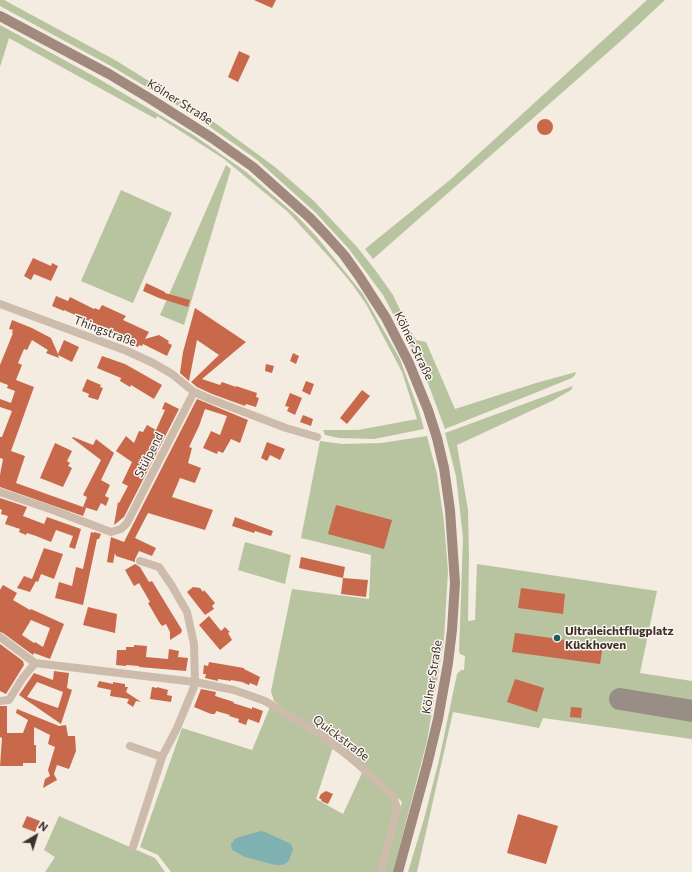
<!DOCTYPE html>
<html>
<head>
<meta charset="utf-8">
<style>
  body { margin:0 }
  #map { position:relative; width:692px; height:872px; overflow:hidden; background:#f4ebe1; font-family:Commissioner,sans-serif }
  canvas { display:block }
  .north { position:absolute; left:16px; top:816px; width:40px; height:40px; -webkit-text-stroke:3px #fbf5ee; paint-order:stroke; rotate:38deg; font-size:11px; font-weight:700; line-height:16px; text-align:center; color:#3b302b }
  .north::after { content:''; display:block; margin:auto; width:14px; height:18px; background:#3b302b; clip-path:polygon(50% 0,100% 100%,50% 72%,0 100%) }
</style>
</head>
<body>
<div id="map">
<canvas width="692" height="872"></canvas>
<div class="north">N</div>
</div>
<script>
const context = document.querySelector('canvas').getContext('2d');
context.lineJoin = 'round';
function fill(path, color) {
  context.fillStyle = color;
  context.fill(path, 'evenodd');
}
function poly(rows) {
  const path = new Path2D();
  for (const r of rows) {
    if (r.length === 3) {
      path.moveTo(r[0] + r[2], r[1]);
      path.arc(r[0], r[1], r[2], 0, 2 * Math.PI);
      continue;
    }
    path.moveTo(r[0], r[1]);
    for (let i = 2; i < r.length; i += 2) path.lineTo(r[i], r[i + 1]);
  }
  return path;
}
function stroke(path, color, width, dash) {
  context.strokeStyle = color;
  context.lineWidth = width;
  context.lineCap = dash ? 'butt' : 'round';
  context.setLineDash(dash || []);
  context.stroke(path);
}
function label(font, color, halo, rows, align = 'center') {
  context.font = font + ' Commissioner,sans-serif';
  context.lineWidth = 3;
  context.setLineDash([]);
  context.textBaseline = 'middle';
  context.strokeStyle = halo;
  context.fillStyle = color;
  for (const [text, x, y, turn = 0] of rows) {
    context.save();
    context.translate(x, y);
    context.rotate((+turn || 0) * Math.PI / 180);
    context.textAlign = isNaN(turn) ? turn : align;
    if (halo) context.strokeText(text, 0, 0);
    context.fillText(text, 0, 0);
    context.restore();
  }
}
fill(poly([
  [0,0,4,0,115,60,207,117,275,167,314,201,357,247,376,271,393,295,409,329,416,340,426,342,455,409,536,383,576,372,575,375,572,378,445,429,423,370,383,295,349,249,316,213,256,159,190,113,111,66,0,6],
  [647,0,665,0,623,39,373,259,365,249,450,180],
  [0,25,99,79,192,134,245,171,297,216,316,236,363,294,400,359,419,411,424,429,374,439,339,438,325,435,323,430,358,430,417,419,402,372,366,304,352,284,330,258,288,212,224,159,157,116,156,119,9,38,0,67],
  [226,165,231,169,184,325,160,315],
  [121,190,172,213,133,303,81,281],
  [573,386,571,390,552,401,457,445,468,510,469,557,468,621,475,620,477,564,657,591,640,673,692,681,692,739,543,718,539,728,453,712,417,872,408,872,424,819,439,760,457,674,461,670,464,670,465,656,460,654,459,652,463,538,456,476,445,433],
  [427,436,437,474,444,522,448,571,444,639,427,741,393,872,383,872,402,802,382,782,279,705,274,701,271,691,292,589,369,599,371,555,301,538,320,441,342,444,381,443],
  [245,542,291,555,285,584,238,570],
  [270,707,333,747,316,799,343,814,362,773,390,797,393,805,394,813,378,872,171,872,158,855,140,847,182,728,252,750],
  [59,816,155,858,165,872,45,872,55,857,44,850]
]), '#b8c4a0');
fill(poly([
  [261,831,265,832,291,844,293,850,288,862,282,865,275,865,245,857,232,850,231,844,236,838]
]), '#7fb0b2');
stroke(poly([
  [620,699,692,711]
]), '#988e86', 22);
fill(poly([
  [254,0,276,0,272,8],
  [239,51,250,56,238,82,228,77],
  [545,127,8],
  [33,258,51,266,52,263,58,266,51,281,34,274,31,280,24,276],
  [146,283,165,292,165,293,190,300,188,307,159,298,143,291],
  [56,296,68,301,70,297,94,309,95,308,99,310,102,305,126,316,123,320,149,332,145,339,159,335,169,341,168,343,172,345,167,356,143,344,142,346,139,345,138,347,123,341,124,338,121,337,121,335,64,310,64,311,52,306],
  [195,308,246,342,202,379,220,385,222,382,236,387,236,386,257,393,256,397,259,398,256,407,246,404,245,406,212,394,197,387,191,382,219,355,197,340,189,381,180,373,183,352],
  [12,320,32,328,51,338,58,354,64,340,79,347,72,362,58,355,59,358,46,353,48,350,32,340,27,350,24,349,18,363,22,365,16,380,34,387,11,451,25,456,16,483,83,507,87,497,83,495,101,460,72,438,73,437,93,445,96,439,114,453,101,480,110,485,105,496,109,498,106,506,101,503,97,511,84,507,86,508,83,516,0,487,0,475,3,459,0,458,0,437,2,437,12,411,0,407,0,399,11,403,15,391,7,388,8,385,0,382,0,365,13,333,12,333,13,330,9,329],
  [293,353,299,356,296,364,290,361],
  [102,356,125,364,162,385,154,399,131,385,130,387,120,381,121,378,97,368],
  [266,364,274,366,272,373,265,371],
  [87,379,101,385,100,387,103,388,98,400,88,397,89,394,82,391],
  [306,381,314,384,310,395,302,391],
  [362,390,370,396,347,424,340,418],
  [290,393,302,398,295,415,287,411,289,407,285,406],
  [197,399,248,420,240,443,231,439,223,453,218,451,217,454,203,448,211,431,220,435,227,416,205,409,199,426,189,447,192,448,188,463,201,468,195,483,180,478,172,497,213,510,205,530,148,513,135,538,156,548,152,556,139,551,135,559,135,562,116,556,115,553,113,563,107,562,111,537,124,542],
  [165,402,179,409,124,517,114,525,118,502,119,503,128,486,122,483,132,462,116,451,126,436,134,443,139,431,143,432,147,425,156,430,165,410,162,409],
  [303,415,313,419,311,426,300,422],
  [267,442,285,449,280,460,270,455,267,461,261,458],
  [55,443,72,451,67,461,70,463,68,466,72,468,63,487,40,478],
  [0,498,27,507,23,516,44,524,47,517,81,529,75,549,69,547,73,536,56,530,51,542,36,536,27,533,26,535,19,532,20,529,5,524,8,516,1,514,2,510,0,509],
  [336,505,392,520,384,549,328,534],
  [235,517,273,531,271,536,255,531,254,533,232,526],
  [91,532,94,533,94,532,101,534,99,539,97,539,83,605,55,598,59,582,72,586,76,567,83,569],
  [44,548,63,554,54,579,41,574,38,582,36,581,30,592,17,588,24,576,32,579],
  [301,557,345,567,343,578,299,568],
  [135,564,140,567,149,582,152,581,182,630,181,633,170,640,170,632,166,624,162,626,159,622,148,603,150,602,139,583,134,586,125,570],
  [343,578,368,580,366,597,341,594],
  [3,585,17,593,13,600,30,610,31,609,64,624,50,659,34,653,33,655,3,633,0,632,0,590],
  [31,620,50,628,43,647,35,642,34,643,22,635],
  [193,587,200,588,203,592,204,590,215,603,212,606,214,609,205,615,187,592],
  [521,588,565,594,563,614,518,608],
  [88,607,117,614,115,633,83,625],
  [209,616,221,631,225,627,230,632,228,633,232,640,220,650,199,625],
  [515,633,603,645,600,664,512,652],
  [0,644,23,661,24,665,6,694,0,691],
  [134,645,147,646,146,657,168,659,169,649,179,651,178,657,188,658,186,671,139,667,139,666,126,665,126,666,116,665,117,650,126,650,126,647,134,647],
  [209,662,244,668,244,669,260,677,257,686,250,683,249,685,242,682,231,680,231,681,218,679,218,681,205,678,206,674,203,674,204,665,208,666],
  [54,671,69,673,67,688,72,690,61,724,19,695,34,673,53,680],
  [37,682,63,692,58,708,27,697],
  [515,679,544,688,537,712,507,702],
  [99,681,113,684,113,682,125,684,125,687,128,687,126,692,141,702,136,701,133,707,127,703,129,699,110,696,111,690,97,687],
  [152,687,157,688,157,687,168,690,167,695,172,696,171,702,150,699],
  [201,689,216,692,215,696,234,702,233,703,252,709,252,707,263,711,259,723,248,719,246,725,238,722,239,719,229,716,230,715,216,711,215,714,211,714,194,707],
  [0,706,7,706,7,733,23,733,28,720,16,713,17,709,59,726,66,725,68,736,75,736,76,751,69,769,57,765,54,774,57,780,43,788,45,779,50,776,48,770,55,747,48,744,50,735,34,727,34,745,36,745,36,763,23,763,23,766,0,766,2,738,0,737],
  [571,707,582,708,581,718,570,717],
  [326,791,333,794,328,804,321,801,322,800,319,798,321,794],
  [518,814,558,826,546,864,507,853],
  [27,816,40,821,35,832,22,827]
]), '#c8694b');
stroke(poly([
  [0,304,127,351,153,363,172,374,194,392,210,399,286,428,317,437],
  [0,492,50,509,111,532,121,529,127,523,194,392],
  [0,637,35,663,195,682,234,690,265,701,313,730,342,751,359,765,393,796,397,808,396,815,381,872],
  [0,701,9,700,22,679,35,663],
  [130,746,162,757],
  [133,847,162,757,177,728,194,687,195,682,194,644,187,612,172,586,159,567,140,561]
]), '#cdbbac', 8);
stroke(poly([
  [0,16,109,74,149,98,212,138,253,167,310,218,327,236,344,255,359,276,386,318,409,363,428,410,437,438,444,468,450,510,455,583,452,630,448,663,438,719,427,765,398,872]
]), '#a18a7d', 10);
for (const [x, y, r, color] of [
  [557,638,4,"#1f5a5e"]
]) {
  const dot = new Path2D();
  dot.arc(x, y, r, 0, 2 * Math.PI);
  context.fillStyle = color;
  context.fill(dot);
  stroke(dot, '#fbf5ee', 1.5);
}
label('12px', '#3b302b', '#fbf5ee', [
  ["Kölner Straße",180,102,32],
  ["Thingstraße",105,331,21],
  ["Kölner Straße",414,346,64],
  ["Stülpend",149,455,-63],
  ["Kölner Straße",432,677,-81],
  ["Quickstraße",341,738,37]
]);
label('bold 12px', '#3b302b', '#fbf5ee', [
  ["Ultraleichtflugplatz",565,631],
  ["Kückhoven",565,645]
], 'left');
</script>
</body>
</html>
